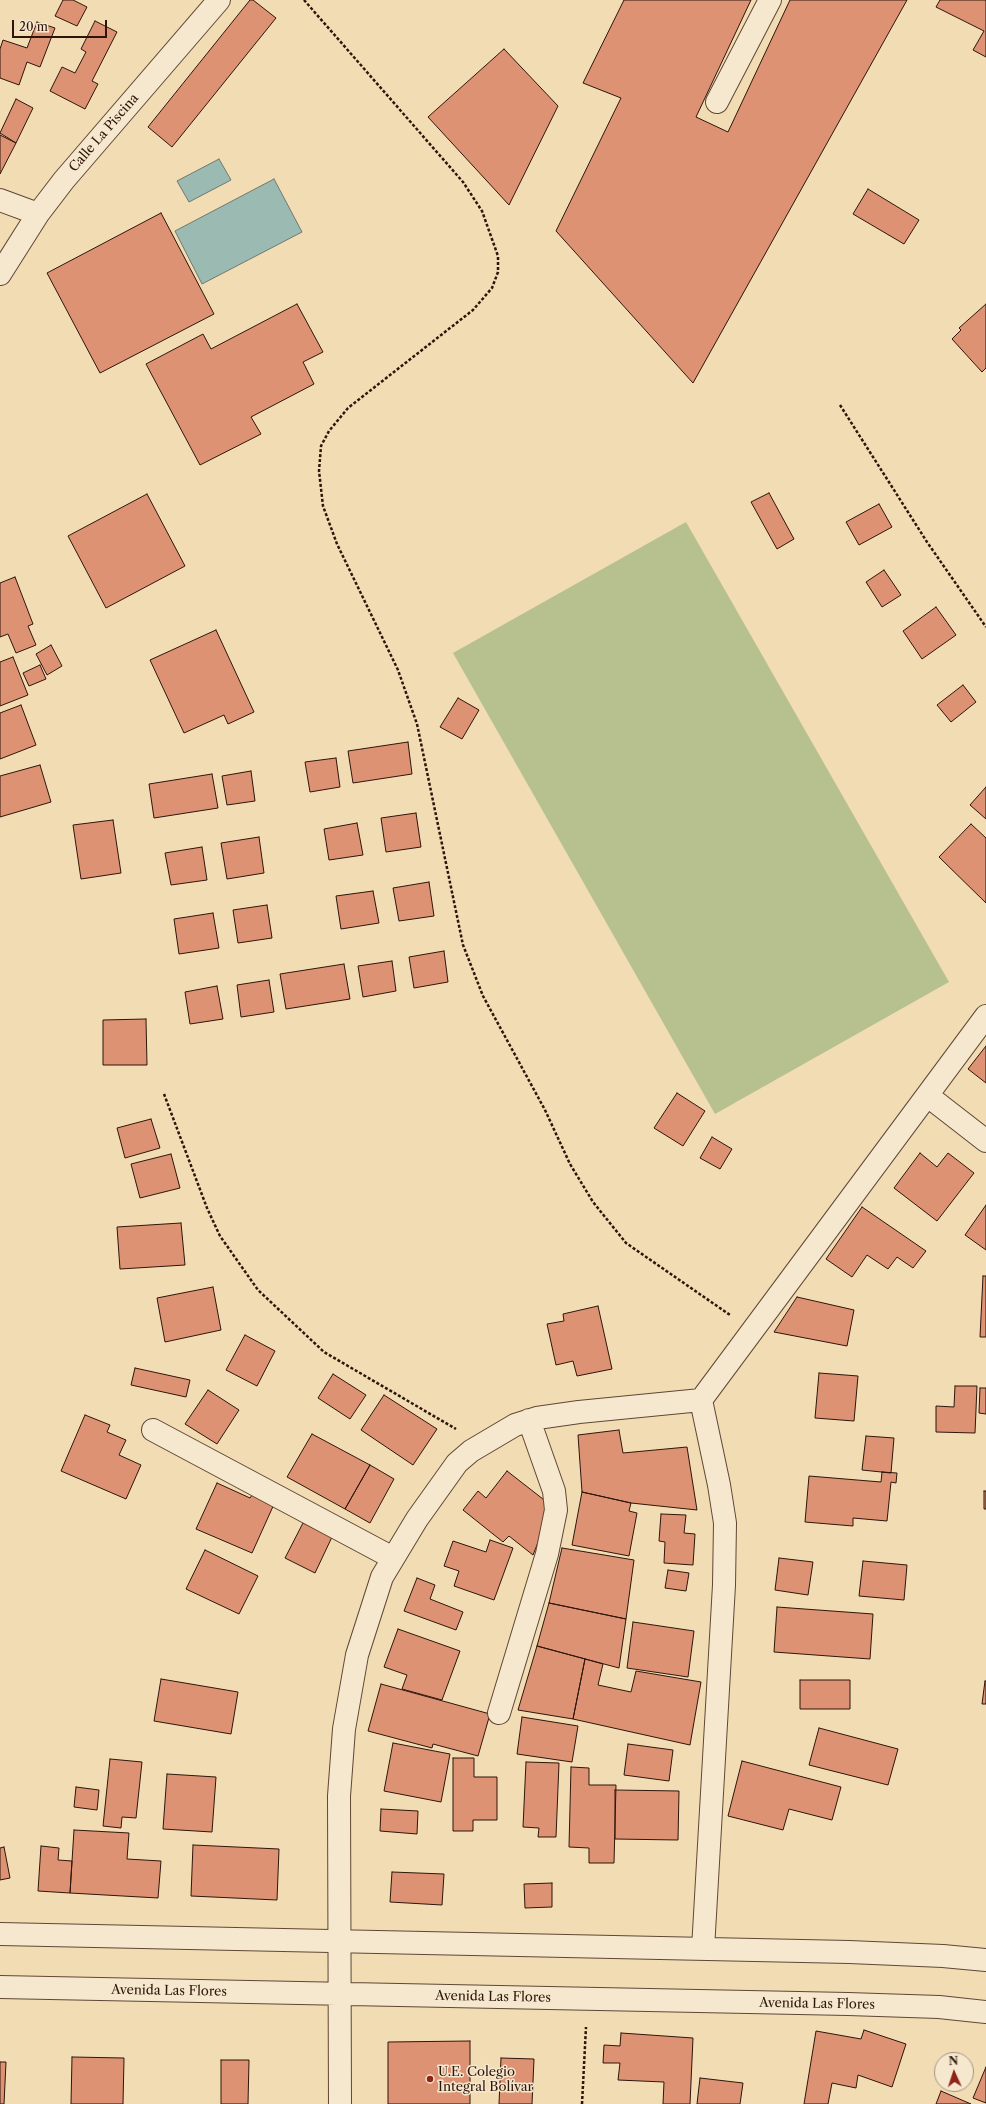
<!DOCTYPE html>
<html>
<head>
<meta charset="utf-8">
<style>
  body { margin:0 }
  #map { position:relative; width:986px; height:2104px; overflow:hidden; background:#f1dcb3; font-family:"Libre Caslon Text",serif }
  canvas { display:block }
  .north { position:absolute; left:934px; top:2052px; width:40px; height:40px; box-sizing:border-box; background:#f6e8ce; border:1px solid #a69480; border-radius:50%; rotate:357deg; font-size:11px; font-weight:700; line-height:16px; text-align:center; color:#2e150b }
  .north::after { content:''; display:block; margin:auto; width:14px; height:18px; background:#8f2418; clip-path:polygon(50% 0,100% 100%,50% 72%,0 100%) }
  .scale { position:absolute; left:12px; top:20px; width:95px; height:18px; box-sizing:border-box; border:2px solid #2e150b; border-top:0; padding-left:5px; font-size:12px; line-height:14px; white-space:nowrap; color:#2e150b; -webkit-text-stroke:3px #f6e8ce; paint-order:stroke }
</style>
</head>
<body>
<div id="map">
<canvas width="986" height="2104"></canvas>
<div class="north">N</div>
<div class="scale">20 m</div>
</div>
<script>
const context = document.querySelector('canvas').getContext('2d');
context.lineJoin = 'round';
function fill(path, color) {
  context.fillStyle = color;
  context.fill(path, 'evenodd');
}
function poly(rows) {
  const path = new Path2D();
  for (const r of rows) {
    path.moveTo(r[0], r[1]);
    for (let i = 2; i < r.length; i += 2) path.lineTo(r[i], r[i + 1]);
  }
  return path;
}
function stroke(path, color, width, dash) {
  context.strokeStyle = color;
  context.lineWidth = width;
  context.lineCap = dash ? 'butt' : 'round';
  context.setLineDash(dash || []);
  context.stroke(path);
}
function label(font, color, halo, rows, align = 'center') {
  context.font = font + ' "Libre Caslon Text",serif';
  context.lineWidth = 3;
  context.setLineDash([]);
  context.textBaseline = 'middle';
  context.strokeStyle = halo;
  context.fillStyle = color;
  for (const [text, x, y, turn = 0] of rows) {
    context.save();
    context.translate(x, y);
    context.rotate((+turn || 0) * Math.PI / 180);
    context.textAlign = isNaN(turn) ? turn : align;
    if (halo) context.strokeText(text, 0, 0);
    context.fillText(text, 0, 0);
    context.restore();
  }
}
fill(poly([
  [686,522,949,982,715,1114,453,653]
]), '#b6c18f');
const water = poly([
  [219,159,231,180,189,202,177,181,219,159],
  [274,179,302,232,202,284,175,231,274,179]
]);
fill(water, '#9bbab2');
stroke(water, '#6f786f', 1);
const building = poly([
  [63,0,73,0,87,7,77,26,55,16,63,0],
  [250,0,253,0,276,18,172,147,148,127,250,0],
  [624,0,751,0,696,117,728,132,790,0,907,0,693,383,556,231,621,98,583,83,624,0],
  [940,0,986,0,986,57,973,50,984,31,936,7,940,0],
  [95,21,117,32,92,81,98,84,85,109,50,91,62,67,75,73,86,52,81,49,95,21],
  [37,22,55,28,40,67,27,62,19,85,0,78,0,49,3,40,27,48,37,22],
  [504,49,558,106,509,205,428,117,504,49],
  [16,99,33,108,16,143,0,133,16,99],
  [0,135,16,143,0,174,0,135],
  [868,189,919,220,904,244,853,214,868,189],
  [161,213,214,314,100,373,47,273,161,213],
  [297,304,323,352,303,362,314,384,251,417,261,434,200,465,146,364,203,334,211,349,297,304],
  [986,304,986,368,982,372,952,339,961,330,959,328,986,304],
  [769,493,794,539,777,549,751,502,769,493],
  [147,494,185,566,106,608,68,536,147,494],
  [879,504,892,527,859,545,846,522,879,504],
  [884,570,901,595,882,607,866,582,884,570],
  [15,577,33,624,28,626,36,645,16,653,8,634,0,637,0,583,15,577],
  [936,607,956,635,922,659,903,631,936,607],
  [216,630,254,712,228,724,224,715,184,733,150,660,216,630],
  [51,645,62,666,47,675,36,654,51,645],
  [13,657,28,695,0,706,0,662,13,657],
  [40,665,46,679,29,686,23,673,40,665],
  [963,685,976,702,951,722,937,705,963,685],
  [458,698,479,710,462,739,440,727,458,698],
  [21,705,36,745,0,759,0,713,21,705],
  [408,742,412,774,353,783,348,751,408,742],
  [336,758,340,787,310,792,305,762,336,758],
  [40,765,51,802,0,817,0,776,40,765],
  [251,771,255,801,227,805,222,776,251,771],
  [212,774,218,808,154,818,149,784,212,774],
  [986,787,986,819,970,805,986,787],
  [416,813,421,847,386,852,381,818,416,813],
  [113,820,121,873,81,879,73,825,113,820],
  [357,823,363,855,329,860,324,829,357,823],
  [971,824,986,838,986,903,939,857,971,824],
  [259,837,264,873,227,879,221,843,259,837],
  [202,847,207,880,171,885,165,853,202,847],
  [429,882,434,916,399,921,393,888,429,882],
  [373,891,379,923,341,929,336,896,373,891],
  [267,905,272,938,238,943,233,910,267,905],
  [213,913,219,948,179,954,174,919,213,913],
  [444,951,448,982,414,988,409,957,444,951],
  [392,961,396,991,363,997,358,966,392,961],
  [344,964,350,999,286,1009,280,974,344,964],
  [269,980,274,1012,241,1017,237,985,269,980],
  [217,986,223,1019,190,1024,185,992,217,986],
  [146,1019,147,1065,103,1065,103,1020,146,1019],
  [986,1046,986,1083,968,1069,986,1046],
  [677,1093,705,1111,683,1146,654,1128,677,1093],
  [151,1119,160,1148,125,1158,117,1128,151,1119],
  [712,1137,732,1149,720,1169,700,1158,712,1137],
  [920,1153,937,1167,948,1153,974,1173,937,1221,894,1188,920,1153],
  [171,1154,180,1188,140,1198,131,1164,171,1154],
  [986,1205,986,1250,965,1235,986,1205],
  [862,1207,926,1251,913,1268,897,1257,888,1269,867,1255,852,1277,826,1259,862,1207],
  [181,1223,185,1265,120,1269,117,1227,181,1223],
  [983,1276,986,1276,986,1337,980,1337,983,1276],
  [213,1287,221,1330,165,1342,157,1298,213,1287],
  [797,1297,854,1310,847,1346,774,1332,797,1297],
  [598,1306,612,1369,577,1376,573,1361,556,1365,547,1324,564,1321,563,1314,598,1306],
  [245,1335,275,1351,257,1386,226,1370,245,1335],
  [135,1368,190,1380,186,1397,131,1385,135,1368],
  [819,1373,858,1376,854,1421,815,1418,819,1373],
  [333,1374,366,1395,350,1419,318,1398,333,1374],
  [955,1386,977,1386,975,1433,936,1432,936,1406,954,1407,955,1386],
  [980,1388,986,1388,986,1414,979,1413,980,1388],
  [208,1390,239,1410,217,1444,185,1424,208,1390],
  [384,1395,437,1429,413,1465,361,1430,384,1395],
  [85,1415,110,1425,107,1432,126,1440,119,1455,141,1465,126,1499,61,1471,85,1415],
  [619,1430,623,1453,687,1447,697,1510,631,1503,582,1492,578,1435,619,1430],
  [312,1434,370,1465,345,1509,287,1477,312,1434],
  [866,1436,894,1438,891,1473,862,1470,866,1436],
  [370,1465,394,1479,370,1523,345,1509,370,1465],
  [507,1471,548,1503,547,1520,533,1555,509,1536,503,1542,463,1510,478,1491,486,1498,507,1471],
  [882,1472,897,1473,896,1483,891,1482,887,1521,853,1518,853,1526,805,1522,809,1476,881,1482,882,1472],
  [217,1483,250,1498,254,1492,275,1502,252,1553,196,1529,217,1483],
  [984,1491,986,1491,986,1509,984,1509,984,1491],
  [582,1492,631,1503,629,1511,637,1513,629,1556,572,1545,582,1492],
  [661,1514,686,1515,684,1533,695,1534,693,1565,664,1563,665,1542,659,1541,661,1514],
  [303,1523,332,1537,315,1573,285,1558,303,1523],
  [490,1540,513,1548,494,1600,454,1586,459,1571,444,1566,453,1541,486,1552,490,1540],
  [562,1548,634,1560,626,1619,549,1603,562,1548],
  [205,1550,258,1576,239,1614,186,1589,205,1550],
  [779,1558,813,1562,808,1595,775,1590,779,1558],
  [863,1561,907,1565,904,1600,859,1596,863,1561],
  [668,1570,689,1573,686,1591,665,1588,668,1570],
  [417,1578,435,1585,430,1599,463,1612,456,1630,404,1611,417,1578],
  [549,1603,626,1619,619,1668,537,1646,549,1603],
  [777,1607,873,1614,870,1659,774,1652,777,1607],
  [633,1622,694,1631,688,1677,627,1668,633,1622],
  [398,1629,460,1651,442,1700,402,1689,407,1675,384,1667,398,1629],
  [537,1646,585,1659,573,1719,518,1710,537,1646],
  [585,1659,603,1664,598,1685,631,1692,636,1671,701,1682,690,1745,573,1719,585,1659],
  [161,1679,238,1692,231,1734,154,1721,161,1679],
  [800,1680,850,1680,850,1709,800,1709,800,1680],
  [985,1681,986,1681,986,1704,982,1704,985,1681],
  [381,1684,490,1714,478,1756,433,1744,432,1748,368,1731,381,1684],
  [522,1717,578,1726,572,1762,517,1754,522,1717],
  [819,1728,898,1749,888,1785,809,1765,819,1728],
  [393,1743,450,1754,441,1802,384,1791,393,1743],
  [628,1744,673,1750,669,1781,624,1775,628,1744],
  [453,1758,474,1758,474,1777,497,1777,497,1820,473,1820,473,1831,453,1831,453,1758],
  [110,1759,142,1762,136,1818,122,1817,121,1828,103,1826,110,1759],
  [742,1761,841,1787,832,1820,789,1809,783,1830,728,1816,742,1761],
  [526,1762,559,1763,556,1837,538,1837,539,1828,523,1827,526,1762],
  [571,1767,589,1768,589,1785,616,1785,614,1863,589,1863,589,1848,569,1847,571,1767],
  [167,1774,216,1777,212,1832,163,1829,167,1774],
  [76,1787,99,1790,97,1810,74,1807,76,1787],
  [615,1790,679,1791,678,1840,615,1839,615,1790],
  [381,1809,418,1811,417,1834,380,1831,381,1809],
  [74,1830,129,1833,127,1859,161,1861,158,1898,70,1893,74,1830],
  [193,1845,279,1849,277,1900,191,1896,193,1845],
  [41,1846,59,1848,58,1860,72,1861,70,1893,38,1891,41,1846],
  [4,1847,10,1878,0,1880,0,1848,4,1847],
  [392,1872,444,1874,442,1905,390,1902,392,1872],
  [552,1883,552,1907,525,1908,524,1884,552,1883],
  [864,2030,906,2044,892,2087,858,2075,856,2088,832,2083,828,2104,804,2104,816,2031,861,2039,864,2030],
  [621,2033,693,2038,690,2104,663,2104,664,2082,618,2080,620,2063,603,2063,604,2045,620,2046,621,2033],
  [470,2041,470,2104,388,2104,388,2042,470,2041],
  [72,2057,124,2058,123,2104,71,2104,72,2057],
  [501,2058,534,2059,532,2104,499,2104,501,2058],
  [221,2060,249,2060,248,2104,221,2104,221,2060],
  [0,2062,6,2062,4,2104,0,2104,0,2062],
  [986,2067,986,2103,973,2098,986,2067],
  [700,2078,743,2083,740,2104,697,2104,700,2078],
  [941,2091,971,2104,936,2104,941,2091]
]);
fill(building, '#de9274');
stroke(building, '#2e150b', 1);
const minor = poly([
  [717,102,770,0],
  [0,200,38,214],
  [0,274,38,214,64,180,219,0],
  [928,1096,986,1141],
  [153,1430,393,1558],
  [499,1713,547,1554,556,1510,554,1491,529,1420],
  [0,1934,849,1952,943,1956,986,1960],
  [703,1949,724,1585,725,1523,719,1485,701,1400,986,1016],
  [0,1987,848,2004,939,2007,986,2012],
  [340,2104,339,1796,344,1729,357,1655,382,1577,417,1519,457,1463,471,1451,515,1425,537,1418,579,1412,701,1400]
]);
stroke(minor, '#5f4735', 24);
stroke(poly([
  [304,0,463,182,482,211,498,256,498,272,492,288,473,310,348,408,329,431,321,446,319,471,323,506,337,544,398,670,417,724,463,945,483,996,545,1110,570,1164,593,1202,626,1243,730,1315],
  [840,405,927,542,986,627],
  [164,1094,207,1208,220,1236,258,1290,324,1352,456,1429],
  [582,2104,586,2027]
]), '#2e150b', 2.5, [3, 2]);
stroke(minor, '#f6e8ce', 22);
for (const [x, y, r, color] of [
  [430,2079,4,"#8f2418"]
]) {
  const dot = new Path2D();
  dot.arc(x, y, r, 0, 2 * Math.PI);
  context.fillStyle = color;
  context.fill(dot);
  stroke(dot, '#f6e8ce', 1.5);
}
label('13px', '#2e150b', '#f6e8ce', [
  ["Calle La Piscina",104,133,-49],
  ["Avenida Las Flores",169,1991,1],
  ["Avenida Las Flores",493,1997,1],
  ["Avenida Las Flores",817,2004,1]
]);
label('13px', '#2e150b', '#f6e8ce', [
  ["U.E. Colegio",438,2072],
  ["Integral Bolívar",438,2087]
], 'left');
</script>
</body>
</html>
